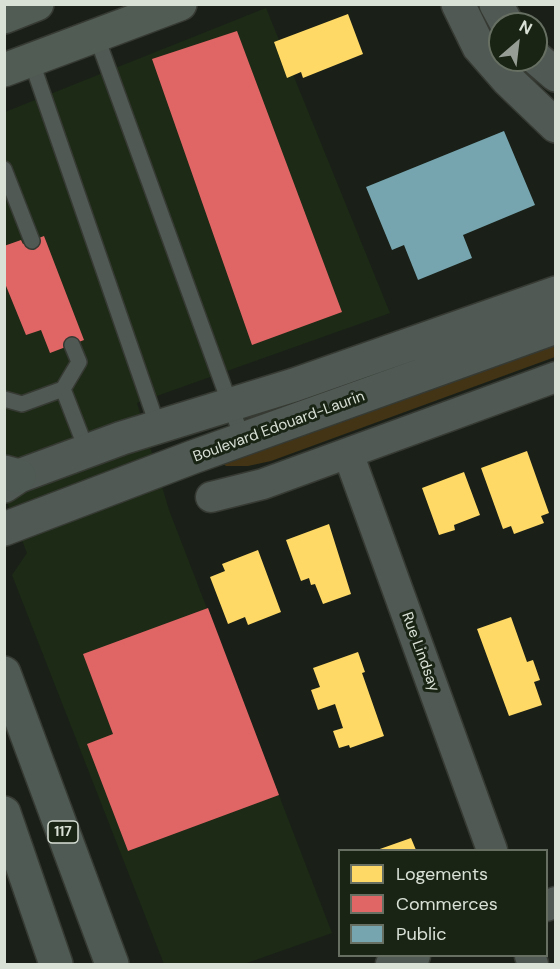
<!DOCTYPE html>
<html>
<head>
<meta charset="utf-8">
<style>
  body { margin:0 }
  #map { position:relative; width:560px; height:969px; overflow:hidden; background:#1a2018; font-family:"DM Sans",sans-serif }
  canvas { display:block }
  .frame { position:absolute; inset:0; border:6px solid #d9e0d6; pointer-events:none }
  .legend { position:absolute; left:338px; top:849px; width:210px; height:108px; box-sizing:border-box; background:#192414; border:2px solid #666f62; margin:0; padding:8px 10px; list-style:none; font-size:18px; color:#d9e0d6 }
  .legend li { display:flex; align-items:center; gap:12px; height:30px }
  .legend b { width:30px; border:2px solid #666f62 }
  .north { position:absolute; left:488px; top:12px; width:60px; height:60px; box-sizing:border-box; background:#192414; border:2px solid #666f62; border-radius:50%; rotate:28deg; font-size:16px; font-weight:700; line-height:24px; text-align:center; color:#d9e0d6 }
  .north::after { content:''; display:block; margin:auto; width:21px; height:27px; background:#969d94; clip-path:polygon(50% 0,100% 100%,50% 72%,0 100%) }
</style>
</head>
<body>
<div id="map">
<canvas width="560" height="969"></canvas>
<div class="frame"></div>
<ul class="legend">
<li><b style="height:16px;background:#ffd966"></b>Logements</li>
<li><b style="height:16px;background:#e06666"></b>Commerces</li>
<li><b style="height:16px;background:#76a5af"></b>Public</li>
</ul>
<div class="north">N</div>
</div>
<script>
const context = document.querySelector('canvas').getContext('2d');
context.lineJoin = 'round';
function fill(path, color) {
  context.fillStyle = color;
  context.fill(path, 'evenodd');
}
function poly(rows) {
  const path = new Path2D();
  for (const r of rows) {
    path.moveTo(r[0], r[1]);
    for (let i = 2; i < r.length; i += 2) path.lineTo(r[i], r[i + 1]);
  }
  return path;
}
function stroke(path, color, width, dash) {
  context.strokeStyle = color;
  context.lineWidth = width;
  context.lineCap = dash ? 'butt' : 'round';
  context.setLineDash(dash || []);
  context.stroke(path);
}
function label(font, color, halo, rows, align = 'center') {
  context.font = font + ' "DM Sans",sans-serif';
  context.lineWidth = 6;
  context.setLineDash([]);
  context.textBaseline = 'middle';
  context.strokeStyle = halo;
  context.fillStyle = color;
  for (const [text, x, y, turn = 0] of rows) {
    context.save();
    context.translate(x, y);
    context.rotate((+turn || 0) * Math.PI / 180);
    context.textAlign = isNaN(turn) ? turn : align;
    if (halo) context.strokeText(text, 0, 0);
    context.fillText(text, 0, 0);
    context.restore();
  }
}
fill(poly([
  [266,8,390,313,137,403,169,510,332,933,244,964,164,964,12,575,27,553,5,497,5,112]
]), '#1d2a16');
fill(poly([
  [555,341,555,357,271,461,248,466,226,466,222,463]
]), '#433415');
fill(poly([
  [348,14,363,54,303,78,301,72,287,78,274,42],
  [527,451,549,513,541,516,544,523,514,534,511,526,503,529,481,468],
  [464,472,480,515,454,525,455,530,439,535,422,488],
  [329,524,351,594,323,604,315,584,311,585,309,578,301,581,286,540],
  [258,550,281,612,248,625,245,617,228,624,210,577,225,571,222,564],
  [511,617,527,662,533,660,540,680,534,682,542,705,509,716,477,629],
  [358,652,365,672,362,673,384,736,350,748,349,745,339,748,333,731,343,728,335,704,318,710,311,690,320,687,313,668],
  [411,838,416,850,377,850]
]), '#ffd966');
fill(poly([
  [237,31,342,312,252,345,152,59],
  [44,236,84,340,50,353,41,330,26,335,4,281,4,246,21,240,23,244],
  [208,608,279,795,128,851,87,744,113,734,83,654]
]), '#e06666');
fill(poly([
  [504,131,535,205,463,235,472,258,418,280,404,245,392,250,366,187]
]), '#76a5af');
const service = poly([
  [96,35,243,440],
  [31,60,158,427],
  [4,169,32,241],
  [63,389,79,362,72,345],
  [4,399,22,404,63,389,87,451]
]);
const minor = poly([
  [348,453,492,850],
  [211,497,263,484,556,377],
  [546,906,556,902],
  [530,956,533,964],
  [391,964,415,956]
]);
const tertiary = poly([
  [458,4,479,47,507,79,556,126],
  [496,4,507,24],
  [536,58,556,75],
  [4,486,19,476,122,438,294,385,556,293],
  [4,529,193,457,556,327]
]);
const secondary = poly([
  [4,17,37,4],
  [4,70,180,4]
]);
const primary = poly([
  [4,472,19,476],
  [4,673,112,964],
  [4,813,56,964]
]);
stroke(service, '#363a33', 18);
stroke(minor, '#363a33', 33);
stroke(tertiary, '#363a33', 36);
stroke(secondary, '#363a33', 36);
stroke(primary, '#363a33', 36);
stroke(service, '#505954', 15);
stroke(minor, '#505954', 30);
stroke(tertiary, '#505954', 33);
stroke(secondary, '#515c54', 33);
stroke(primary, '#4e5a53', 33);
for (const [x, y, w] of [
  [63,832,30]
]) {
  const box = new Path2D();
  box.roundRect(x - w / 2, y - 11, w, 22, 4.5);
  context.fillStyle = '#192414';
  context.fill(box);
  stroke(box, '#d9e0d6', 1.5);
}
label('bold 14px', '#d9e0d6', null, [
  ["117",63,832]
]);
label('15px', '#d9e0d6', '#192414', [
  ["Boulevard Edouard-Laurin",279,427,-20],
  ["Rue Lindsay",420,652,70]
]);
</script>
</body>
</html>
